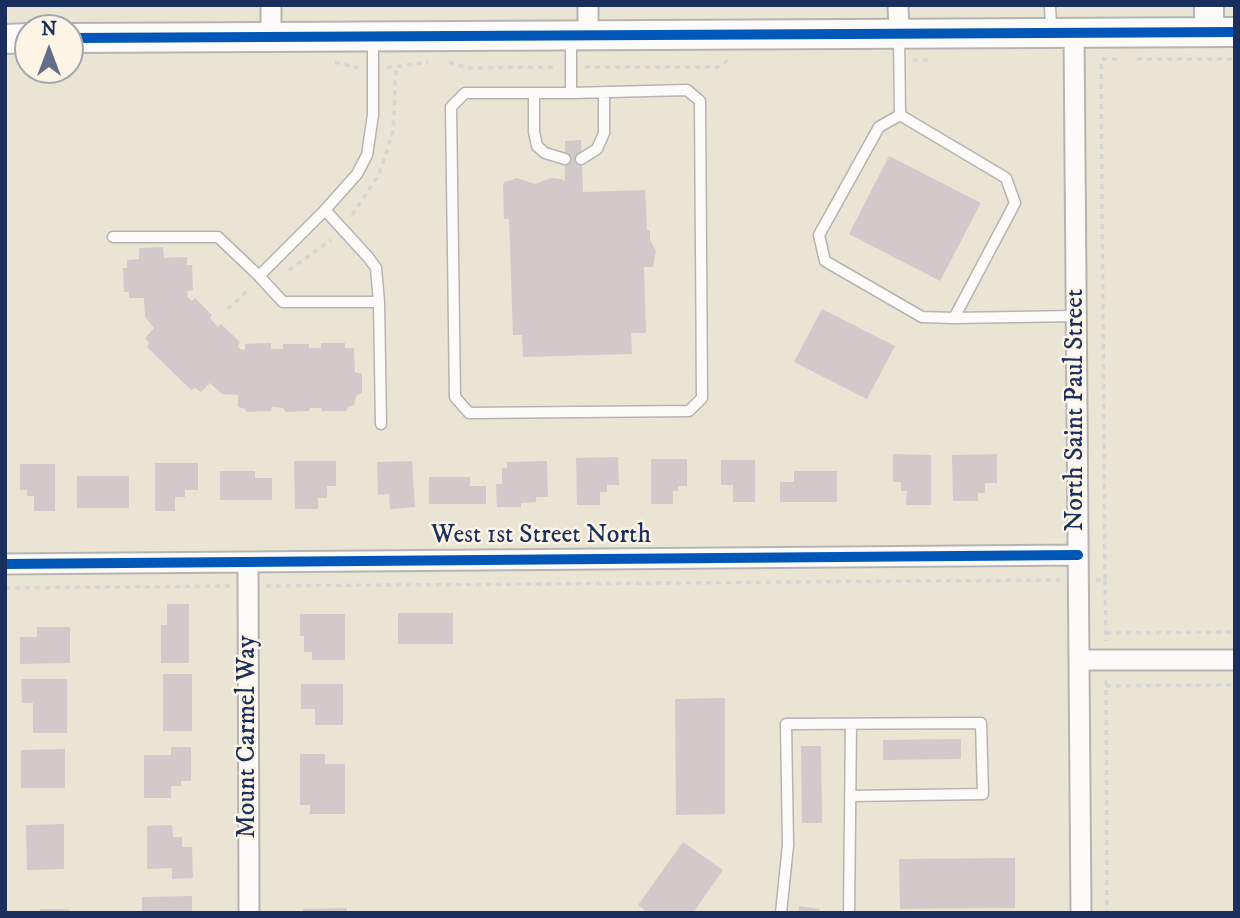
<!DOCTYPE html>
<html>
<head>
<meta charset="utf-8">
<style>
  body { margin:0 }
  #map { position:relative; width:1240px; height:918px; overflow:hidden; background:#eae4d5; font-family:"IM FELL DW Pica",serif }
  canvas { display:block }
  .frame { position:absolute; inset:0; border:7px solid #1b2f5e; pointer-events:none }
  .north { position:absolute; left:14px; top:14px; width:70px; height:70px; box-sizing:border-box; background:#fcf5e5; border:2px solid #a2a6af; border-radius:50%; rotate:0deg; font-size:19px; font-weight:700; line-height:28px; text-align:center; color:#1b2f5e }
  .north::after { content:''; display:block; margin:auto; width:24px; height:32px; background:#636e88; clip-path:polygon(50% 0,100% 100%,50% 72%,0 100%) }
</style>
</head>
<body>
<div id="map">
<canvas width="1240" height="918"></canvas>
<div class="frame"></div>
<div class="north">N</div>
</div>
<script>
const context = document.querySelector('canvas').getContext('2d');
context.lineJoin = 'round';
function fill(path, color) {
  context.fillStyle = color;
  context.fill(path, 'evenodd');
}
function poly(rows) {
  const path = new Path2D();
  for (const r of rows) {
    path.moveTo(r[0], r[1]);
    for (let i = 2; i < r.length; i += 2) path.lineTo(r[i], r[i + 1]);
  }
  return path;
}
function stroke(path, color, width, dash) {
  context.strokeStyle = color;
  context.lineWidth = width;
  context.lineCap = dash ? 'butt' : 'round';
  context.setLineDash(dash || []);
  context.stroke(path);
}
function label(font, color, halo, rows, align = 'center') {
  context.font = font + ' "IM FELL DW Pica",serif';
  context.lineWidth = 5;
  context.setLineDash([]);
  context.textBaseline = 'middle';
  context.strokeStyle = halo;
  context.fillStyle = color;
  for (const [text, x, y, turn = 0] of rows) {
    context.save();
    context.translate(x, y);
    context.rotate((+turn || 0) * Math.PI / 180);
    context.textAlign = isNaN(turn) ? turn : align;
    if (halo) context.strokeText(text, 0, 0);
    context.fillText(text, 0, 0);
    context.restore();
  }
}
fill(poly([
  [581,140,583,192,645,190,647,230,650,230,650,240,656,251,653,267,644,267,646,333,631,333,632,354,523,357,522,335,513,335,509,219,504,219,503,185,504,182,517,178,535,184,551,178,561,179,565,181,565,141],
  [889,156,981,203,940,281,849,234],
  [163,247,164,258,187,257,187,265,192,265,193,290,188,291,187,297,192,301,195,298,212,315,210,318,218,327,221,324,240,342,238,346,240,349,245,350,245,344,271,343,271,349,283,349,283,344,309,344,309,348,321,348,321,343,345,343,345,348,354,348,355,372,362,374,362,393,356,396,354,405,348,407,346,411,322,411,321,408,310,408,309,411,286,412,283,408,272,407,271,411,247,412,245,409,238,407,238,395,222,394,210,383,201,392,195,388,191,390,147,347,149,343,145,338,154,328,145,317,144,298,129,298,129,292,124,292,123,268,127,268,127,260,139,259,139,248],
  [822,309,895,346,867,399,794,362],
  [893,454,931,455,931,505,906,505,907,491,901,491,901,482,893,482],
  [997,454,997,483,985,483,985,493,978,493,978,501,953,501,952,455],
  [618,457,619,485,607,485,607,492,600,492,600,505,577,505,576,458],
  [651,459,687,459,687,486,678,486,678,491,673,491,673,504,651,504],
  [721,460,755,460,755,502,733,502,733,485,721,485],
  [294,461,336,461,336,486,327,486,327,498,318,498,318,509,295,509],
  [412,461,415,507,390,509,389,494,378,495,377,462],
  [547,461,548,497,536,497,536,502,521,503,521,507,497,507,496,484,502,484,502,468,507,468,507,462],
  [155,463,198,463,198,490,185,490,185,497,175,497,175,511,155,511],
  [20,464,55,464,55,511,34,511,34,496,27,496,27,490,20,490],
  [220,471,255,471,255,478,272,478,272,500,220,500],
  [794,471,837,471,837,502,780,502,780,482,794,482],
  [77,476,129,476,129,508,77,508],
  [429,477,470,477,470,486,486,486,486,504,429,504],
  [167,604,189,604,189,663,161,663,161,625,167,625],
  [398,613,453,613,453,644,398,644],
  [300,614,345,614,345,660,312,660,312,652,304,652,304,636,300,636],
  [37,627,70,627,70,663,20,664,20,637,37,637],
  [163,674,192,674,192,731,163,731],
  [21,679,67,679,67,733,33,733,33,703,22,703],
  [301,684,343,684,343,725,315,725,315,709,301,709],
  [725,698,725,814,676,815,675,699],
  [961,739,961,759,883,760,883,740],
  [801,746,821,746,822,823,802,823],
  [171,747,191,747,191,781,181,781,181,786,171,786,171,798,144,798,144,755,171,755],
  [65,749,65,788,21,788,21,750],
  [300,754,325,754,325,764,345,764,345,814,310,814,310,805,300,805],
  [64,824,64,869,27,870,26,825],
  [172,825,173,837,182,837,182,847,192,847,193,878,172,879,172,868,147,869,147,826],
  [683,842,723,870,693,913,642,913,645,910,638,905],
  [1015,858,1015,908,900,909,899,859],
  [192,896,192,913,142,913,142,897],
  [799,906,820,909,819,913,798,913],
  [347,908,347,913,303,913,303,909],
  [40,909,69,909,69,913,40,913]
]), '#d2c9cb');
const lane = poly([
  [1050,5,1051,29],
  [899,35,900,115,1006,178,1015,203,954,318,922,317,825,261,819,235,879,127,900,115],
  [373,37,373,115,367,155,357,174,325,210,259,276,283,302,379,302,381,424],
  [534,93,534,132,537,146,545,153,565,159],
  [571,93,465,93,451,107,455,397,469,413,689,411,702,398,700,101,687,90,571,93,571,36],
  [581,159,597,149,604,133,604,93],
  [325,210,368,257,376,268,379,302],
  [113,237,218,237,259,276],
  [954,318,1076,316],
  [781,913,788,845,786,724,981,723,983,794,850,796],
  [849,913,851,724]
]);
const street = poly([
  [588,5,588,36],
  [898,5,899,34],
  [1074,33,1081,913],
  [271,37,271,5],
  [248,562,249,913],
  [5,564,1078,555],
  [1079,660,1235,660]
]);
const secondary = poly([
  [1209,32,1209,5],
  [70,38,1235,32],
  [5,39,28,38]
]);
stroke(lane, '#b6b4b0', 13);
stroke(street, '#b6b4b0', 23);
stroke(secondary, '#b6b4b0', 32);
stroke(poly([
  [1102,59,1122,59],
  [1137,59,1235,59],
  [913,60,930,60],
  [335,62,358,68],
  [449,62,468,68,556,67],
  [585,67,718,67,729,60],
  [387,68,428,62],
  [352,215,379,174,393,132,396,67],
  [289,270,331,240],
  [228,309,250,288],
  [1096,580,1105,580,1101,59],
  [1105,580,1106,641],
  [266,586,1060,580],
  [5,588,231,586],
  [1106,633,1235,632],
  [1106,680,1107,913],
  [1106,686,1235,685]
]), '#d5d5d3', 3.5, [5, 5]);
stroke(lane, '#fcfbf9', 10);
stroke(street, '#fcfbf9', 19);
stroke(secondary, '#fcfbf9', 28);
stroke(poly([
  [70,38,1235,32],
  [5,564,1078,555]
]), '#0057b8', 10);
label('26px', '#1b2f5e', '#fcf5e5', [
  ["North Saint Paul Street",1077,410,-90],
  ["West 1st Street North",541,537],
  ["Mount Carmel Way",249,737,-90]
]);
</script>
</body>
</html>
